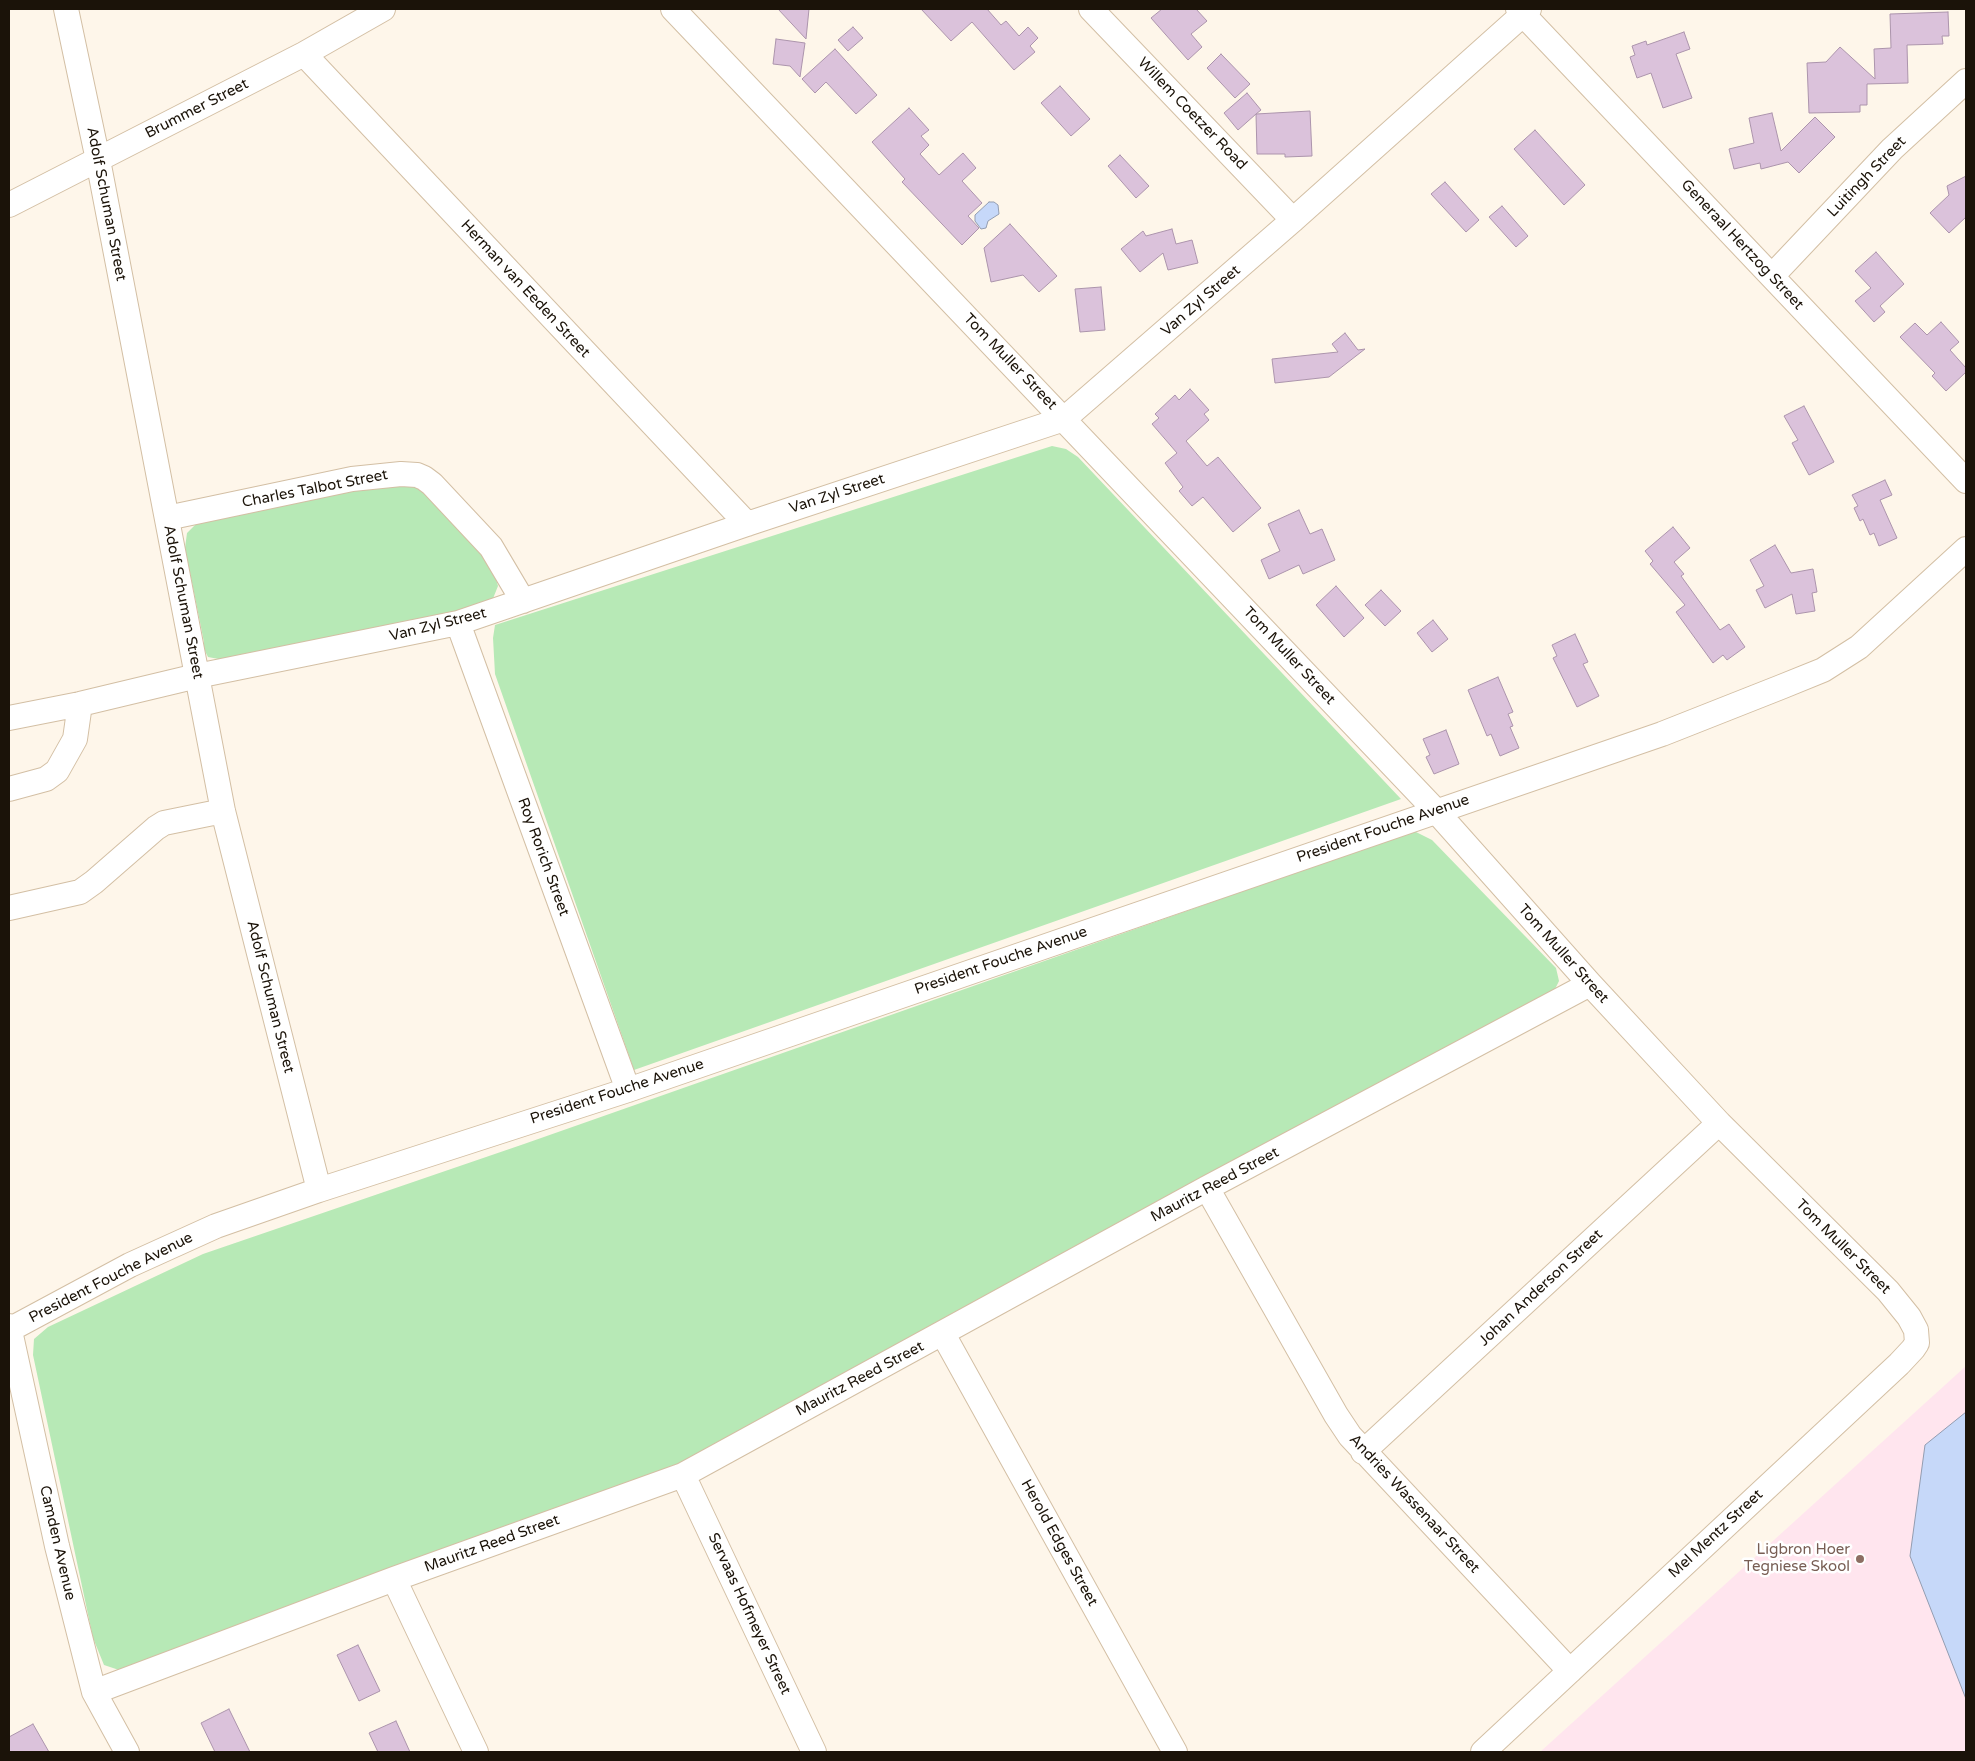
<!DOCTYPE html>
<html>
<head>
<meta charset="utf-8">
<style>
  body { margin:0 }
  #map { position:relative; width:1975px; height:1761px; overflow:hidden; background:#fef6ea; font-family:"Varela Round",sans-serif }
  canvas { display:block }
  .frame { position:absolute; inset:0; border:10px solid #1b1309; pointer-events:none }
</style>
</head>
<body>
<div id="map">
<canvas width="1975" height="1761"></canvas>
<div class="frame"></div>
</div>
<script>
const context = document.querySelector('canvas').getContext('2d');
context.lineJoin = 'round';
function fill(path, color) {
  context.fillStyle = color;
  context.fill(path, 'evenodd');
}
function poly(rows) {
  const path = new Path2D();
  for (const r of rows) {
    path.moveTo(r[0], r[1]);
    for (let i = 2; i < r.length; i += 2) path.lineTo(r[i], r[i + 1]);
  }
  return path;
}
function stroke(path, color, width, dash) {
  context.strokeStyle = color;
  context.lineWidth = width;
  context.lineCap = dash ? 'butt' : 'round';
  context.setLineDash(dash || []);
  context.stroke(path);
}
function label(font, color, halo, rows, align = 'center') {
  context.font = font + ' "Varela Round",sans-serif';
  context.lineWidth = 5;
  context.setLineDash([]);
  context.textBaseline = 'middle';
  context.strokeStyle = halo;
  context.fillStyle = color;
  for (const [text, x, y, turn = 0] of rows) {
    context.save();
    context.translate(x, y);
    context.rotate((+turn || 0) * Math.PI / 180);
    context.textAlign = isNaN(turn) ? turn : align;
    if (halo) context.strokeText(text, 0, 0);
    context.fillText(text, 0, 0);
    context.restore();
  }
}
fill(poly([
  [1966,1366,1966,1752,1540,1752]
]), '#ffe5ee');
fill(poly([
  [1052,446,1066,449,1078,457,1401,799,634,1070,495,674,493,638,495,625],
  [407,483,427,490,483,551,493,569,498,586,492,601,450,616,224,660,208,657,204,649,204,642,185,548,187,533,196,524,377,486],
  [1414,831,1432,840,1556,968,1559,981,1554,991,686,1463,119,1670,104,1665,93,1638,33,1355,34,1339,48,1327,203,1254,524,1144]
]), '#b7e9b6');
const water = poly([
  [989,202,994,202,998,205,999,214,988,221,986,228,981,229,975,221,975,215,989,202],
  [1966,1412,1966,1699,1910,1556,1925,1445,1966,1412]
]);
fill(water, '#c6d8f9');
stroke(water, '#939db1', 1);
const building = poly([
  [778,9,809,9,806,39,778,9],
  [921,9,987,9,1001,25,1006,21,1019,36,1028,27,1038,38,1030,46,1035,52,1014,70,972,22,951,41,921,9],
  [1162,9,1196,9,1207,21,1191,34,1202,47,1188,60,1151,18,1162,9],
  [1948,12,1949,36,1942,36,1943,44,1907,45,1908,83,1867,84,1867,105,1860,105,1860,112,1809,113,1807,63,1826,62,1840,47,1875,79,1874,49,1891,48,1890,14,1948,12],
  [853,27,863,38,848,51,838,40,853,27],
  [1684,32,1690,49,1676,54,1692,98,1663,108,1651,73,1637,78,1630,57,1635,55,1632,46,1646,41,1647,45,1684,32],
  [776,39,805,43,800,77,790,66,773,64,776,39],
  [835,49,877,95,856,114,826,82,815,93,802,79,835,49],
  [1221,54,1250,84,1235,98,1207,68,1221,54],
  [1060,86,1090,119,1071,136,1041,103,1060,86],
  [1247,93,1261,110,1256,114,1310,111,1312,156,1285,157,1285,154,1257,154,1256,114,1238,130,1224,113,1247,93],
  [909,108,929,130,921,136,929,145,920,154,939,175,963,153,976,168,962,181,982,203,968,216,979,228,962,245,902,182,905,179,872,142,909,108],
  [1772,113,1781,151,1815,117,1835,137,1799,173,1788,162,1761,169,1760,163,1734,169,1729,149,1754,143,1749,118,1772,113],
  [1535,130,1585,185,1564,205,1514,149,1535,130],
  [1120,155,1149,186,1136,198,1108,166,1120,155],
  [1966,176,1966,217,1949,233,1930,213,1949,195,1947,186,1966,176],
  [1445,182,1479,220,1466,232,1431,194,1445,182],
  [1502,206,1528,236,1516,247,1489,217,1502,206],
  [1010,224,1057,276,1039,292,1023,275,991,282,984,248,1010,224],
  [1172,229,1176,244,1192,240,1198,263,1168,270,1163,253,1140,272,1121,249,1143,231,1146,236,1172,229],
  [1876,252,1904,284,1880,306,1885,312,1874,322,1855,301,1871,288,1855,271,1876,252],
  [1101,287,1105,330,1080,332,1075,289,1101,287],
  [1941,322,1959,342,1950,350,1966,368,1966,372,1946,391,1932,376,1935,373,1900,337,1915,323,1927,335,1941,322],
  [1345,333,1358,350,1365,349,1329,377,1275,383,1272,359,1338,352,1332,344,1345,333],
  [1190,389,1209,410,1204,414,1209,420,1186,441,1207,466,1218,457,1261,508,1233,532,1203,497,1192,506,1179,491,1183,487,1165,463,1177,453,1152,424,1159,418,1155,414,1175,395,1179,400,1190,389],
  [1804,406,1834,462,1809,475,1792,443,1798,440,1784,416,1804,406],
  [1885,480,1892,495,1880,500,1897,538,1879,546,1874,533,1870,535,1863,519,1860,521,1854,508,1858,506,1852,495,1885,480],
  [1299,510,1310,534,1322,529,1335,560,1303,574,1299,565,1269,579,1261,560,1280,551,1268,524,1299,510],
  [1673,527,1690,548,1674,562,1684,574,1681,576,1720,630,1729,624,1745,647,1727,660,1723,655,1713,663,1676,612,1685,605,1650,564,1653,561,1645,551,1673,527],
  [1775,545,1791,573,1813,569,1817,592,1812,593,1815,611,1796,614,1792,594,1765,608,1756,590,1764,586,1750,560,1775,545],
  [1336,586,1364,618,1344,637,1316,605,1336,586],
  [1381,590,1401,611,1385,626,1365,605,1381,590],
  [1433,620,1448,639,1432,652,1417,633,1433,620],
  [1575,634,1588,662,1583,664,1599,696,1577,707,1553,658,1557,656,1552,645,1575,634],
  [1498,677,1513,712,1508,714,1513,726,1510,727,1519,748,1500,756,1491,734,1487,736,1468,690,1498,677],
  [1446,730,1459,764,1434,774,1426,757,1430,755,1423,739,1446,730],
  [358,1645,380,1691,359,1701,337,1655,358,1645],
  [229,1709,250,1752,215,1752,201,1723,229,1709],
  [396,1721,410,1752,378,1752,369,1733,396,1721],
  [33,1724,49,1752,9,1752,9,1737,33,1724]
]);
fill(building, '#dbc2db');
stroke(building, '#ac94ac', 1);
const minor = poly([
  [66,9,98,160,223,811,319,1190],
  [673,9,1436,811,1590,984,1719,1123,1888,1291,1909,1317,1916,1330,1917,1343,1913,1349,1899,1364,1483,1752],
  [1091,9,1293,220],
  [1518,9,1966,481],
  [304,54,747,524],
  [9,205,304,54,383,9],
  [1772,276,1892,149,1966,81],
  [167,518,352,479,401,474,417,475,424,478,432,484,491,547,523,601],
  [458,623,628,1090],
  [9,718,80,704,197,676,458,623,747,524,1064,419,1293,220,1529,9],
  [9,789,46,779,57,771,75,739,80,704],
  [9,908,80,892,94,882,156,828,164,823,223,811],
  [1207,1188,1336,1415,1350,1436,1570,1671],
  [9,1326,57,1546,94,1692,127,1752],
  [9,1330,130,1265,216,1226,319,1190,628,1090,1662,734,1781,687,1823,670,1859,647,1966,549],
  [943,1334,1175,1752],
  [1363,1452,1719,1123],
  [683,1475,814,1752],
  [394,1579,476,1752],
  [94,1692,394,1579,683,1475,1207,1188,1590,984]
]);
stroke(minor, '#d3bfa4', 26);
stroke(minor, '#fff', 24);
for (const [x, y, r, color] of [
  [1860,1559,5,"#8d6e63"]
]) {
  const dot = new Path2D();
  dot.arc(x, y, r, 0, 2 * Math.PI);
  context.fillStyle = color;
  context.fill(dot);
  stroke(dot, '#fff', 2);
}
label('15px', '#1b1309', '#fff', [
  ["Brummer Street",197,109,-27],
  ["Willem Coetzer Road",1192,114,46],
  ["Luitingh Street",1867,177,-46],
  ["Adolf Schuman Street",106,204,79],
  ["Generaal Hertzog Street",1742,245,47],
  ["Herman van Eeden Street",525,289,47],
  ["Van Zyl Street",1201,301,-41],
  ["Tom Muller Street",1010,362,46],
  ["Charles Talbot Street",315,489,-11],
  ["Van Zyl Street",837,494,-18],
  ["Adolf Schuman Street",183,602,79],
  ["Van Zyl Street",438,625,-14],
  ["Tom Muller Street",1289,656,47],
  ["President Fouche Avenue",1383,829,-19],
  ["Roy Rorich Street",543,857,70],
  ["Tom Muller Street",1563,954,48],
  ["President Fouche Avenue",1001,961,-19],
  ["Adolf Schuman Street",270,997,76],
  ["President Fouche Avenue",617,1092,-18],
  ["Mauritz Reed Street",1215,1185,-28],
  ["Tom Muller Street",1843,1247,45],
  ["President Fouche Avenue",111,1278,-27],
  ["Johan Anderson Street",1541,1288,-43],
  ["Mauritz Reed Street",860,1379,-28],
  ["Andries Wassenaar Street",1414,1504,47],
  ["Mel Mentz Street",1716,1534,-43],
  ["Camden Avenue",57,1543,77],
  ["Herold Edges Street",1059,1543,61],
  ["Mauritz Reed Street",492,1544,-20],
  ["Servaas Hofmeyer Street",749,1614,65]
]);
label('15px', '#785e54', '#fff', [
  ["Ligbron Hoer",1850,1550],
  ["Tegniese Skool",1850,1567]
], 'right');
</script>
</body>
</html>
